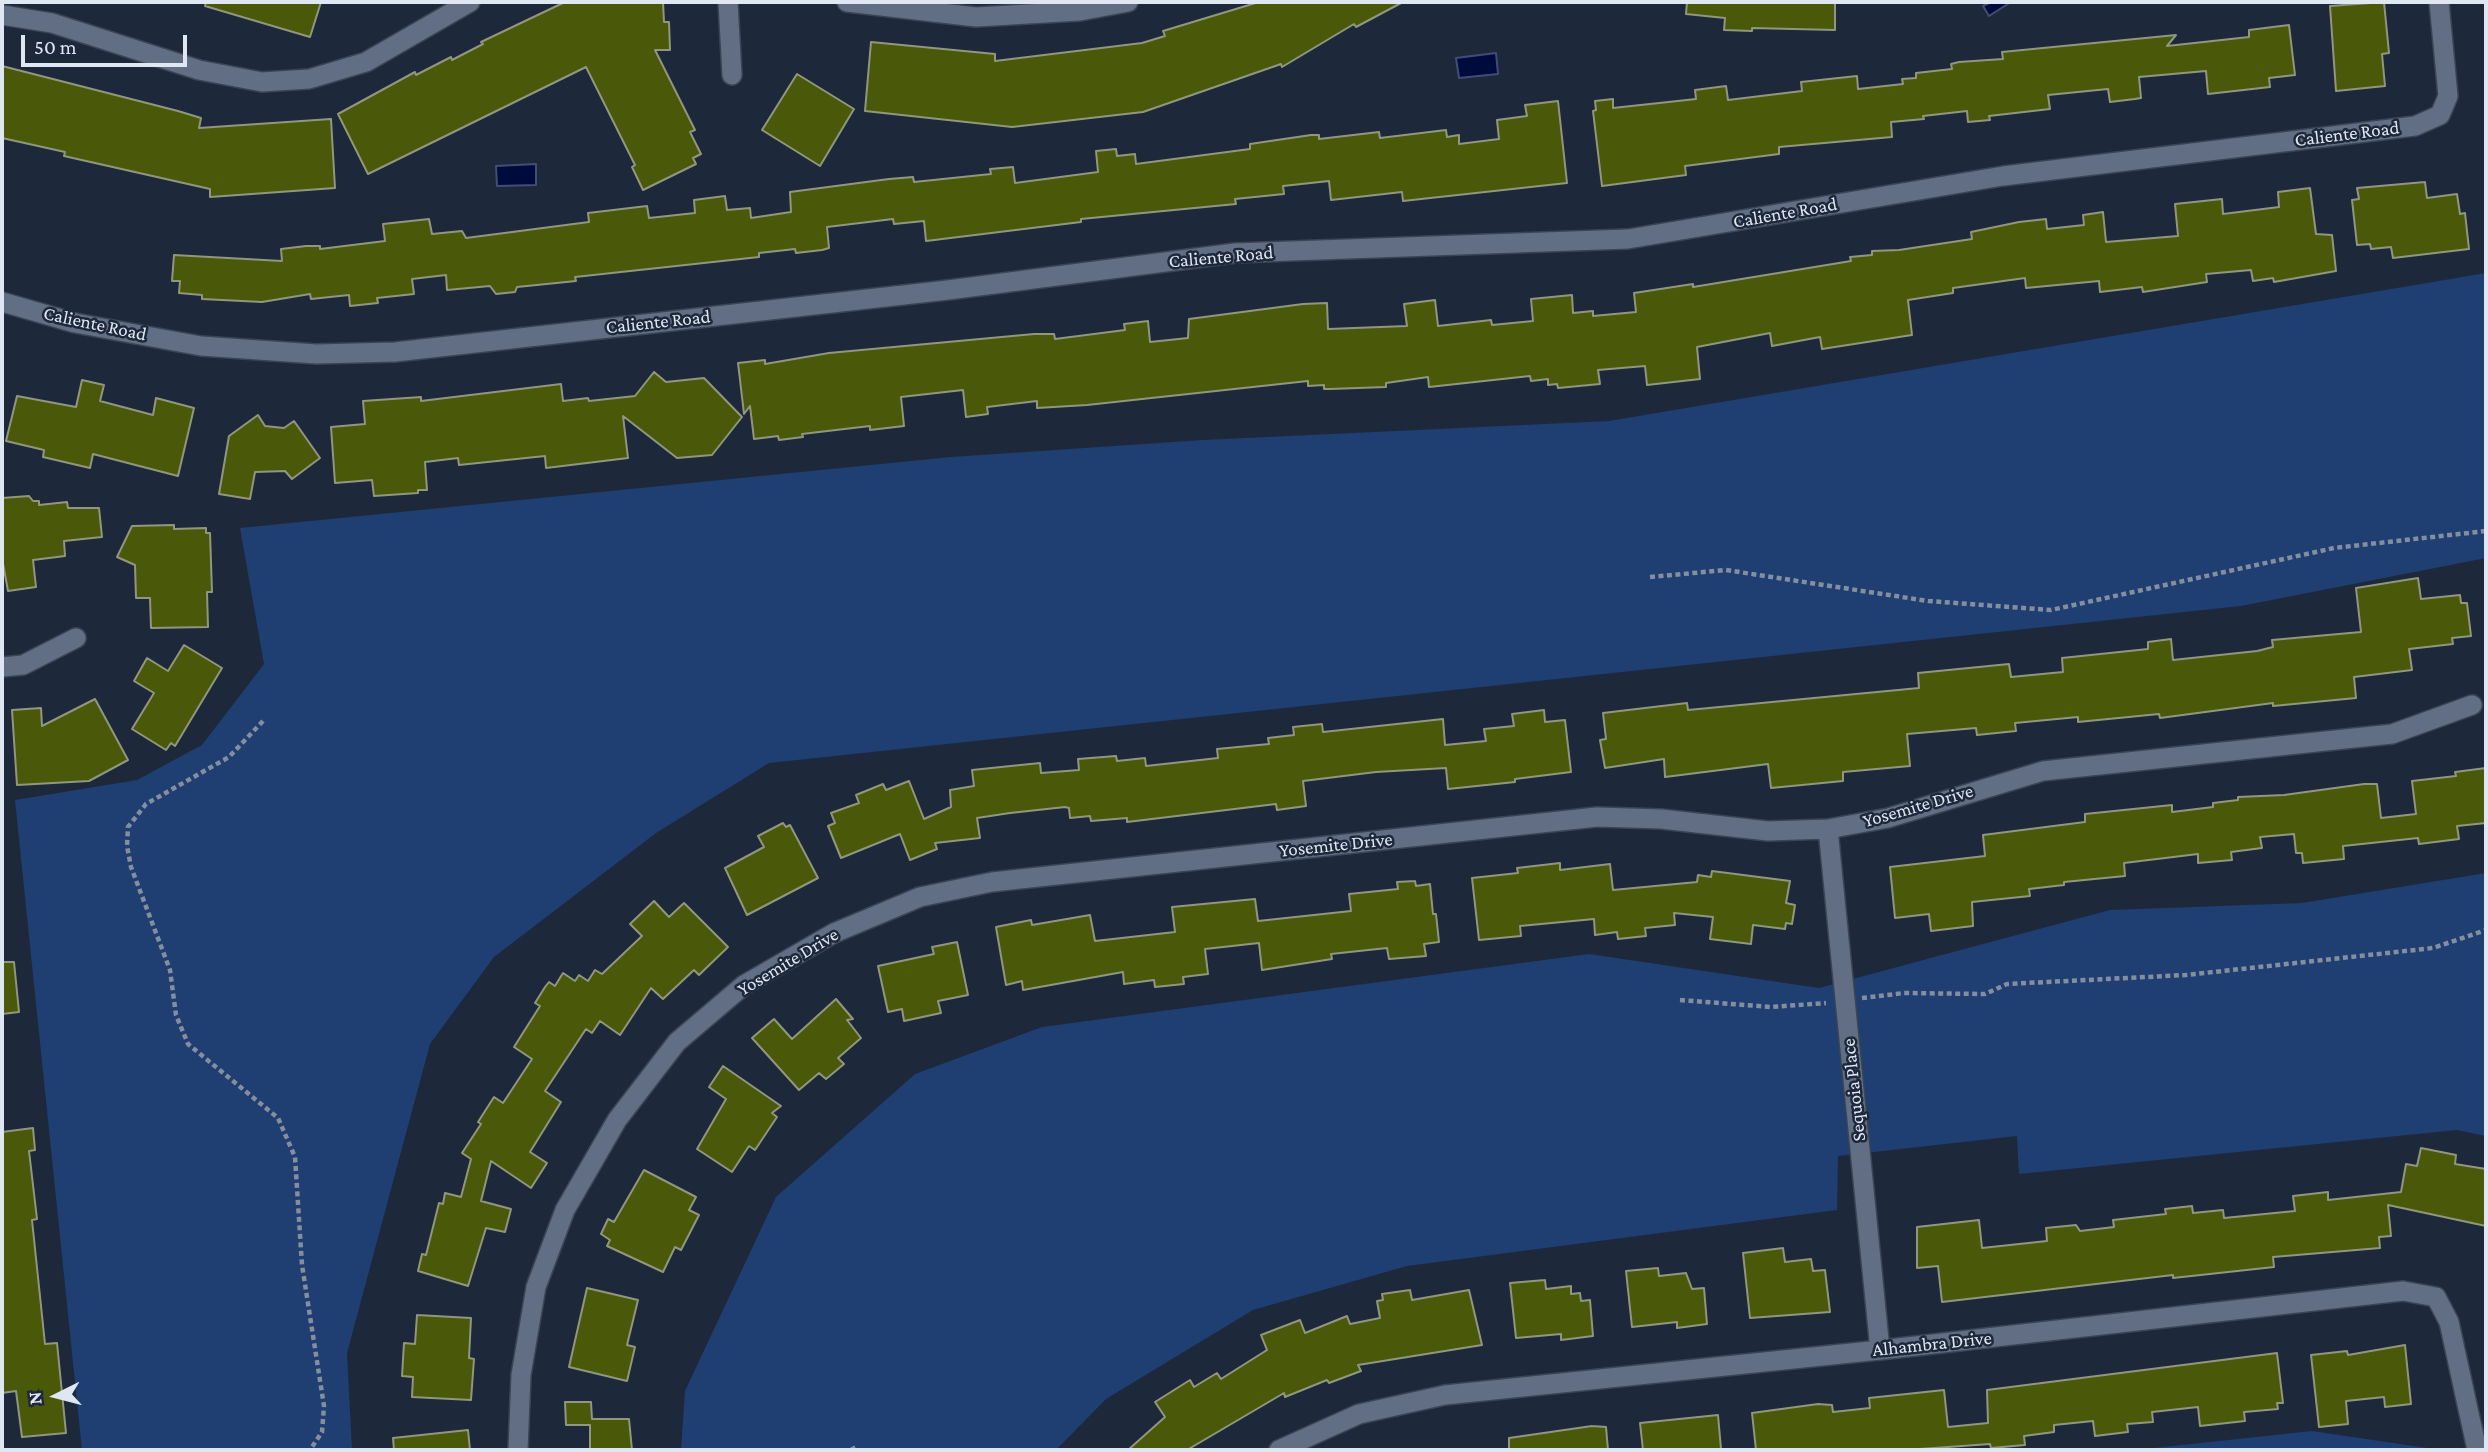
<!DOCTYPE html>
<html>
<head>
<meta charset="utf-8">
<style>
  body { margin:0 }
  #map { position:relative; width:2488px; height:1452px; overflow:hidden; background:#1e283b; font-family:"Crimson Pro",serif }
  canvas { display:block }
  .frame { position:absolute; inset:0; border:4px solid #dfe7f3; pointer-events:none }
  .north { position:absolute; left:21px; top:1361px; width:70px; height:70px; -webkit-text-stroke:5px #1e283b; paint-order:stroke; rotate:264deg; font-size:19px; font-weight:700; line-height:28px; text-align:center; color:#dfe7f3 }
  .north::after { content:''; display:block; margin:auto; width:24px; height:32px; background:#dfe7f3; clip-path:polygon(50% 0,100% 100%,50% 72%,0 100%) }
  .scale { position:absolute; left:21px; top:35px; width:166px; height:32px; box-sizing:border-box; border:4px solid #dfe7f3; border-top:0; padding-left:9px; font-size:21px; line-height:24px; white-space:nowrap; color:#dfe7f3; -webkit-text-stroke:5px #1e283b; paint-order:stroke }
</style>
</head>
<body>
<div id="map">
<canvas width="2488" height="1452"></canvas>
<div class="frame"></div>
<div class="north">N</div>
<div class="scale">50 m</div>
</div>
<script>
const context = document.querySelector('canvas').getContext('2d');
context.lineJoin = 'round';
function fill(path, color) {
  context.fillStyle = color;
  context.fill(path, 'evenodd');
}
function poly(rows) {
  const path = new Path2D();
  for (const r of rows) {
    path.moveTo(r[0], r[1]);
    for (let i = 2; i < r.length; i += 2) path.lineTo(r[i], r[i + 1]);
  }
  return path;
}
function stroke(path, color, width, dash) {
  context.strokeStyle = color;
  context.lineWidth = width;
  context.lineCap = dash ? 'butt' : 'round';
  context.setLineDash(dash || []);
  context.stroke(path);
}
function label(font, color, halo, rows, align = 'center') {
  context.font = font + ' "Crimson Pro",serif';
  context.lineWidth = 5;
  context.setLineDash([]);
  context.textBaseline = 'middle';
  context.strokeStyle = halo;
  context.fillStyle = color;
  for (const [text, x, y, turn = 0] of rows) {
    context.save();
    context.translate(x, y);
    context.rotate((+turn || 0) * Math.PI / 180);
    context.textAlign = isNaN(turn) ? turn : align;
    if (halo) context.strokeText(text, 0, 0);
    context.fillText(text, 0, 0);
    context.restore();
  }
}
fill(poly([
  [2486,273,2486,558,2241,606,769,763,656,833,494,957,430,1044,347,1353,352,1450,82,1450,15,800,137,780,202,745,264,664,240,528,951,457,1203,440,1609,421],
  [2486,873,2486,1136,2457,1130,2019,1174,2017,1136,1838,1156,1837,1210,1407,1266,1253,1310,1106,1399,1056,1450,681,1450,685,1391,776,1197,915,1074,1042,1027,1589,954,1819,988,2110,910,2302,903],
  [2312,1431,2441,1450,2135,1450]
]), '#1f3e72');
const water = poly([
  [1991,2,2011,2,1989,16,1983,6,1991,2],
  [1496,53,1498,74,1459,78,1456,58,1496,53],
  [536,164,536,185,497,186,496,166,536,164]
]);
fill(water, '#000b3d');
stroke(water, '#434d74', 2);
const building = poly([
  [206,2,321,2,310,37,205,6,206,2],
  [565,2,663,2,664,22,669,22,670,50,655,50,695,130,690,132,701,154,693,158,696,164,643,190,632,167,635,165,586,67,368,174,338,114,415,72,416,75,451,57,452,60,483,44,481,42,565,2],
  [1259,2,1403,2,1356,27,1354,24,1282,67,1281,64,1143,112,1012,127,865,111,871,42,995,54,995,61,1142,43,1165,36,1163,31,1259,2],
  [1687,2,1835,2,1835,30,1752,28,1752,31,1724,30,1725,18,1686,14,1687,2],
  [2384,2,2389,53,2382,54,2385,86,2336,91,2330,6,2384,2],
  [2289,25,2295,75,2269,78,2270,87,2208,94,2206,71,2139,77,2141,98,2135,99,2110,102,2108,89,2048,95,2050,109,1989,116,1990,120,1968,122,1967,111,1923,116,1924,119,1891,122,1892,137,1779,147,1779,154,1685,166,1686,175,1602,186,1593,111,1596,110,1595,101,1613,99,1613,108,1696,99,1695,90,1726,86,1728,100,1802,91,1801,82,1857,76,1858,89,1903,84,1902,79,1916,78,1916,73,1952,69,1951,64,1959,62,2003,59,2002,52,2176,35,2167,46,2249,37,2249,30,2289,25],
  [2,66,178,111,201,118,199,128,331,119,335,188,210,197,210,189,64,156,65,152,2,138,2,66],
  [797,74,854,109,820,166,762,130,797,74],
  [1558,101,1567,183,1403,201,1402,192,1331,200,1329,181,1283,186,1284,194,1235,199,1236,204,1081,219,1081,222,926,241,924,221,894,224,893,219,827,227,829,248,822,250,796,253,795,249,759,253,759,257,575,277,576,281,517,287,515,292,496,294,490,286,447,290,446,275,412,279,414,294,377,298,378,303,350,306,349,295,311,299,310,294,262,302,202,299,202,295,179,293,180,281,172,281,174,255,282,261,281,249,306,246,320,246,320,249,385,241,383,224,429,219,432,234,462,231,466,238,589,222,588,213,647,206,649,218,695,213,694,200,725,196,727,210,750,208,751,218,791,212,790,192,889,179,913,177,914,182,991,174,990,169,1013,167,1015,183,1098,172,1096,151,1116,149,1117,156,1135,154,1136,164,1250,149,1250,144,1311,135,1319,135,1319,139,1379,132,1380,138,1446,130,1447,137,1459,135,1459,144,1499,139,1497,120,1527,116,1525,105,1558,101],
  [2425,182,2427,198,2457,194,2460,214,2465,213,2469,249,2393,258,2391,247,2371,249,2370,244,2357,245,2352,200,2359,199,2357,188,2425,182],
  [2310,188,2316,234,2332,235,2336,271,2274,282,2273,278,2253,281,2251,270,2206,274,2207,282,2143,292,2142,287,2100,292,2099,281,2026,288,2025,278,1953,288,1953,293,1908,300,1912,335,1822,349,1820,337,1772,346,1770,333,1697,347,1700,379,1647,385,1645,366,1598,370,1600,384,1558,388,1557,384,1548,385,1548,379,1531,381,1530,376,1429,387,1428,377,1386,383,1386,387,1330,389,1324,389,1324,385,1308,386,1308,381,1087,405,1037,408,1037,401,987,407,988,414,966,417,963,390,901,397,904,426,870,430,870,426,802,434,803,437,779,440,778,436,754,439,750,406,744,414,738,363,765,360,765,364,829,353,1034,334,1054,334,1055,339,1125,330,1124,324,1148,321,1150,342,1188,338,1189,319,1303,304,1327,303,1328,329,1407,326,1404,304,1435,300,1438,326,1491,320,1492,325,1533,321,1531,299,1572,295,1573,313,1593,311,1593,316,1636,312,1634,293,1693,284,1693,287,1851,261,1850,257,1872,255,1872,251,1899,250,1972,239,1971,232,2019,222,2046,219,2047,229,2084,225,2083,215,2103,212,2106,242,2178,236,2175,204,2222,199,2223,214,2279,207,2278,192,2310,188],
  [654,372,666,382,704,378,742,417,712,455,677,458,623,416,628,458,546,468,545,456,459,465,458,458,425,462,427,490,418,490,418,493,374,496,372,480,335,483,331,427,365,424,363,401,421,397,421,401,561,384,563,401,588,398,589,401,635,396,654,372],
  [82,380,104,385,100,401,153,415,156,398,194,408,178,476,93,454,90,468,43,457,44,450,6,441,17,396,76,407,82,380],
  [258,415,265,426,284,428,294,421,320,458,292,479,285,471,255,472,250,499,219,494,229,436,258,415],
  [29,496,33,501,39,501,39,505,67,502,68,508,99,508,102,537,64,541,65,556,33,560,36,587,8,591,2,558,2,498,29,496],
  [174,525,174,529,206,528,206,533,210,533,212,592,207,592,208,627,151,628,150,598,136,598,135,565,117,557,132,526,174,525],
  [2418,578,2421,599,2460,595,2461,603,2467,603,2471,636,2452,638,2453,644,2409,649,2412,670,2354,677,2356,698,2273,706,2273,703,2160,718,2159,714,2078,722,2078,717,2015,723,2016,731,1977,735,1976,728,1907,734,1910,766,1843,772,1843,781,1771,788,1768,764,1665,777,1664,759,1605,768,1600,740,1606,739,1603,713,1687,703,1688,710,1919,688,1918,673,2009,664,2011,677,2063,672,2062,658,2148,649,2148,642,2171,639,2173,660,2257,651,2273,647,2272,640,2361,632,2356,588,2418,578],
  [184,645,222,668,175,746,171,743,166,750,132,729,154,693,134,681,147,658,168,671,184,645],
  [95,699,128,760,89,781,17,785,12,710,41,708,42,726,95,699],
  [1544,710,1545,722,1565,720,1571,772,1515,779,1515,782,1448,789,1446,768,1376,772,1303,781,1306,806,1277,810,1276,804,1127,822,1127,818,1091,821,1090,816,1070,818,1069,808,1065,807,1010,813,977,818,980,838,935,843,937,849,910,860,900,834,841,858,828,826,835,823,831,813,859,803,856,795,883,784,886,790,909,781,924,819,951,807,950,790,974,786,972,770,1040,763,1041,773,1079,770,1078,759,1116,756,1117,761,1145,758,1146,766,1218,758,1217,749,1269,744,1268,738,1294,735,1293,727,1322,724,1323,732,1443,719,1445,745,1486,741,1484,729,1514,726,1512,714,1544,710],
  [2486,768,2486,823,2457,826,2459,839,2419,844,2418,838,2343,846,2344,859,2303,863,2302,853,2296,853,2294,834,2260,837,2262,848,2231,852,2232,860,2198,863,2198,854,2124,863,2125,876,2064,882,2064,885,2029,889,2030,896,1972,902,1973,926,1931,931,1929,914,1895,918,1890,867,1985,856,1983,835,2085,822,2085,814,2172,805,2172,812,2213,807,2213,803,2238,800,2238,797,2284,795,2364,784,2377,784,2381,818,2416,814,2412,781,2456,776,2455,772,2486,768],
  [783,823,786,827,790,825,818,878,747,915,725,868,764,847,758,836,783,823],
  [1560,863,1560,870,1610,864,1613,890,1697,882,1698,875,1711,877,1712,871,1790,881,1786,903,1795,905,1792,924,1786,923,1785,929,1753,925,1751,944,1710,939,1713,917,1674,913,1675,925,1645,928,1646,936,1618,939,1617,932,1595,935,1594,919,1520,926,1521,936,1479,940,1472,878,1518,873,1517,868,1560,863],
  [1415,881,1416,886,1430,884,1433,914,1436,914,1439,942,1424,944,1426,956,1389,959,1387,948,1331,954,1332,959,1262,970,1259,943,1205,949,1208,974,1183,977,1184,984,1155,987,1154,980,1124,984,1123,972,1023,990,1022,981,1006,985,996,927,1031,920,1032,925,1090,915,1095,941,1175,932,1172,907,1255,899,1258,921,1351,911,1349,894,1398,889,1397,882,1415,881],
  [654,901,669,917,684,903,728,947,699,975,694,970,663,999,651,988,620,1035,600,1021,592,1033,586,1029,545,1091,561,1102,530,1152,547,1163,531,1188,491,1161,481,1201,511,1209,505,1232,486,1228,468,1286,418,1271,422,1254,426,1255,439,1203,443,1204,445,1193,461,1197,471,1159,462,1153,481,1124,478,1122,494,1097,503,1103,532,1059,514,1047,540,1006,535,1003,545,987,549,982,555,986,563,973,575,981,579,975,588,981,595,970,602,974,642,936,630,924,654,901],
  [957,942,968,995,938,1001,941,1013,904,1021,902,1009,888,1012,878,966,934,954,932,947,957,942],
  [2,962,14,962,19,1012,2,1014,2,962],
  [836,999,853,1019,847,1020,861,1038,838,1058,844,1064,826,1079,819,1073,799,1090,752,1038,774,1019,792,1039,836,999],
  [723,1066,781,1106,772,1113,777,1117,755,1150,749,1146,732,1172,697,1149,726,1099,709,1087,723,1066],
  [33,1128,35,1150,29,1151,37,1219,32,1220,45,1344,57,1343,66,1433,22,1437,16,1391,2,1393,2,1132,33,1128],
  [2421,1148,2456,1155,2455,1164,2486,1169,2486,1226,2388,1205,2391,1236,2379,1237,2380,1248,2273,1257,2274,1267,2173,1278,2173,1275,1942,1302,1938,1266,1917,1268,1917,1227,1979,1220,1982,1248,2047,1241,2046,1228,2076,1225,2080,1231,2114,1227,2113,1220,2166,1214,2165,1209,2192,1206,2193,1213,2223,1210,2224,1218,2295,1211,2293,1196,2328,1192,2328,1200,2401,1192,2406,1164,2417,1166,2421,1148],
  [644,1170,696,1197,689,1210,699,1215,681,1250,675,1247,663,1272,607,1246,610,1240,601,1234,608,1219,614,1222,644,1170],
  [1783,1248,1785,1262,1811,1259,1813,1271,1825,1270,1830,1312,1750,1318,1743,1253,1783,1248],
  [1658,1268,1659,1276,1686,1273,1692,1289,1704,1288,1707,1324,1677,1328,1677,1322,1632,1327,1626,1271,1658,1268],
  [1545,1280,1546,1289,1571,1286,1571,1294,1580,1293,1581,1301,1590,1300,1593,1336,1561,1340,1561,1334,1516,1338,1510,1283,1545,1280],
  [587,1288,638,1300,627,1345,635,1347,627,1381,569,1367,587,1288],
  [1410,1290,1412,1300,1469,1290,1482,1345,1358,1365,1361,1371,1329,1383,1327,1380,1285,1397,1284,1393,1187,1450,1128,1450,1165,1417,1155,1402,1190,1380,1194,1387,1217,1373,1221,1379,1267,1350,1261,1335,1300,1320,1305,1333,1347,1316,1350,1324,1380,1318,1377,1301,1383,1300,1382,1294,1410,1290],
  [417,1315,471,1318,469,1358,474,1359,471,1400,412,1397,413,1377,402,1376,404,1343,415,1344,417,1315],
  [2405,1345,2411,1404,2385,1407,2384,1397,2346,1401,2348,1424,2319,1427,2311,1355,2347,1351,2348,1355,2405,1345],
  [2277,1353,2283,1403,2277,1403,2278,1409,2244,1412,2245,1421,2200,1426,2198,1407,2152,1412,2153,1422,2127,1424,2128,1432,2095,1436,2093,1421,2054,1425,2054,1432,2024,1436,2025,1445,1991,1448,1990,1444,1906,1450,1756,1450,1752,1413,1818,1404,1832,1405,1833,1412,1870,1408,1869,1398,1944,1390,1948,1427,1988,1423,1987,1390,2277,1353],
  [565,1402,591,1402,592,1419,629,1419,632,1450,590,1450,590,1425,566,1425,565,1402],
  [1718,1415,1721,1449,1643,1450,1640,1423,1718,1415],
  [1592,1426,1606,1427,1608,1450,1509,1450,1509,1438,1592,1426],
  [468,1430,470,1450,394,1450,393,1438,468,1430]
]);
fill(building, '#4a580a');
stroke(building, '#90977e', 2);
const street = poly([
  [728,2,732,75],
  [847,2,976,17,1080,11,1128,2],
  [2,15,52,23,199,70,262,82,309,79,366,62,470,2],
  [2,302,75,323,201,346,316,354,395,352,948,290,1235,253,1628,239,2003,176,2415,126,2440,115,2448,96,2439,2],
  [2,667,23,665,76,638],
  [1828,829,1880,1350],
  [518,1450,521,1375,536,1287,565,1210,617,1120,677,1042,744,985,834,933,920,897,992,882,1597,817,1661,819,1768,831,1828,829,1888,818,2043,771,2392,734,2472,705],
  [1279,1450,1359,1414,1445,1395,1880,1350,2403,1291,2436,1297,2449,1322,2477,1450]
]);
stroke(street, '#3b4453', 22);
stroke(poly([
  [1650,577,1726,570,1928,601,2051,610,2334,548,2486,531],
  [263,721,229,757,146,804,128,827,127,846,131,867,170,970,176,1015,188,1044,278,1118,295,1157,302,1265,324,1406,322,1432,310,1450],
  [1862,998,1904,993,1985,994,2007,984,2186,975,2433,948,2486,930],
  [1680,1000,1771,1007,1826,1003],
  [851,1450,858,1446]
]), '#858e9e', 4.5, [5, 3.5]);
stroke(street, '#616e83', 19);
label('19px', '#dfe7f3', '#1e283b', [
  ["Caliente Road",2347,134,-7],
  ["Caliente Road",1785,213,-10],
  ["Caliente Road",1221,257,-5],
  ["Caliente Road",658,322,-6],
  ["Caliente Road",95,324,12],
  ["Yosemite Drive",1918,806,-16],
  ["Yosemite Drive",1336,845,-6],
  ["Yosemite Drive",788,962,-31],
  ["Sequoia Place",1854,1090,-96],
  ["Alhambra Drive",1932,1344,-6]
]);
</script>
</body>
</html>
